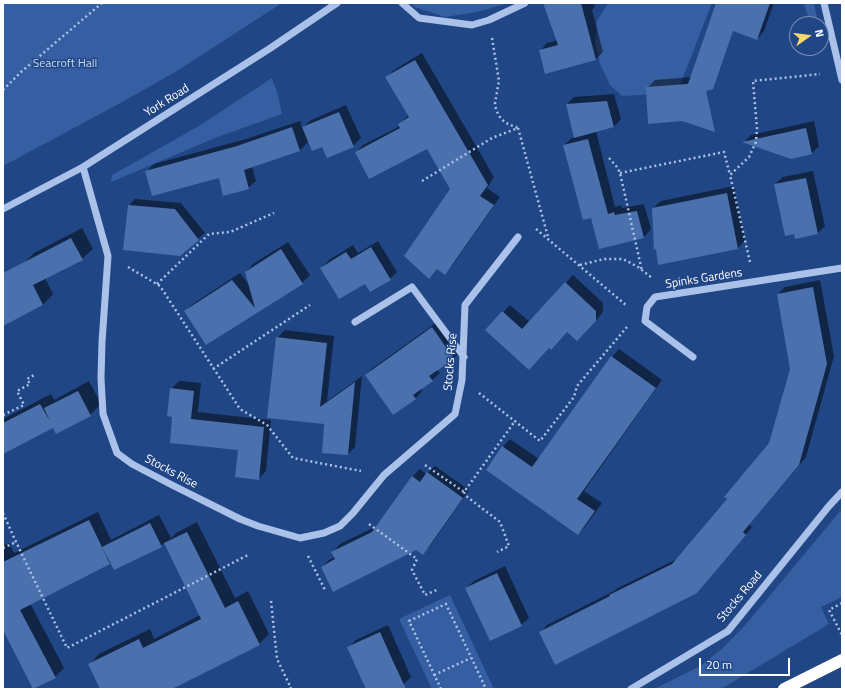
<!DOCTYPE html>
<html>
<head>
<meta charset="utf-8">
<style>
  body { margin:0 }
  #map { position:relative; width:845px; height:692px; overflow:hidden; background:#214685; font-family:"Titillium Web",sans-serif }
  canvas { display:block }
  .frame { position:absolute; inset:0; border:4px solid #fff; pointer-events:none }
  .north { position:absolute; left:789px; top:16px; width:40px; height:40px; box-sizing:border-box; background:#214685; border:1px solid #7a90b6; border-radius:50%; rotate:76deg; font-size:11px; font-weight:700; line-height:16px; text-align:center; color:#fff }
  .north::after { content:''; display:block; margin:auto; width:14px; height:18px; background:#f6d76b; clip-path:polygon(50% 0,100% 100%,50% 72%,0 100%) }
  .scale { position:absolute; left:699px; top:658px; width:91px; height:18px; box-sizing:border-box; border:2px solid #fff; border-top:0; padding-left:5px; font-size:12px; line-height:14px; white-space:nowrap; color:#fff; -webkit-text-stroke:3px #214685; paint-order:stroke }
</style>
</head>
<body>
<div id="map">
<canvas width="845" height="692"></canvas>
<div class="frame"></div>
<div class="north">N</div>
<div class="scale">20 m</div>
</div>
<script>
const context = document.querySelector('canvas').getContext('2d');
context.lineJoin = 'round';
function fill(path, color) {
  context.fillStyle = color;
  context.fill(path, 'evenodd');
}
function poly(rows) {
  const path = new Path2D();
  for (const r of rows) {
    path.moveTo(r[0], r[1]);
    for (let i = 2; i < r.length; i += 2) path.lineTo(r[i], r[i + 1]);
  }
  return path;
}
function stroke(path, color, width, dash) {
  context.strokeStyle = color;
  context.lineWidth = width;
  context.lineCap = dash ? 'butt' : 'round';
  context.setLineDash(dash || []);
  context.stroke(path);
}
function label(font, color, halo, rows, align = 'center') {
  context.font = font + ' "Titillium Web",sans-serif';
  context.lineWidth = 3;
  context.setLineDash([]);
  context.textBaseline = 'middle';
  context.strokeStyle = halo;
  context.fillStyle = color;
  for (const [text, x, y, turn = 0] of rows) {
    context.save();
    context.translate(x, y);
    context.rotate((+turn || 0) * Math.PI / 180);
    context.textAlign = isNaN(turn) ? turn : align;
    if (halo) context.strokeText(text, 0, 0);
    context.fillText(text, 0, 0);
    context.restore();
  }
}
fill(poly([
  [3,3,282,3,177,71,115,106,3,166],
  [410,3,509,3,477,12,445,17,415,7],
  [608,3,712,3,677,93,622,96,610,85,600,64,595,43,597,21],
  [804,3,814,3,818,24,810,24],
  [272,78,277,92,282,114,215,138,111,182,112,175,199,126],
  [842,509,842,597,821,607,829,624,721,689,654,689,700,666,722,649,747,623],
  [450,595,494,689,432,689,399,619]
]), '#355fa2');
fill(poly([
  [548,3,593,3,595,7,592,10,603,52,596,59,540,51,547,43,558,40],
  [744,3,774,3,764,31,757,39],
  [422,53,494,177,487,188,500,197,452,266,445,273,438,268,429,278,452,189,427,148,356,152,363,145,400,126,399,124,409,115,387,77,394,70],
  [693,77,687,113,647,88,655,80],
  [614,94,621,119,614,127,596,131,615,207,621,205,622,208,644,204,651,229,644,237,592,217,564,145,572,138,575,137,567,104,574,97],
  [346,105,361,138,353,146,323,145,309,141,300,150,252,166,256,181,248,188,219,177,146,172,154,164,246,139,300,121,302,128,311,120],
  [814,121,819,146,812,153,791,158,744,142,751,135],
  [813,171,825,226,818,233,775,184,783,177],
  [734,186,745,240,738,248,653,208,661,201],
  [135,199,181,203,205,233,179,255,124,249,129,205],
  [82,228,93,249,82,259,45,278,53,294,43,305,3,325,3,276,23,264,34,253],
  [378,241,397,272,390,279,365,282,321,268,329,260,353,245,358,253],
  [288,242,310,275,302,283,207,344,185,311,193,304,240,273,249,285,246,272,253,264],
  [573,275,603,303,603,312,585,333,567,331,549,347,536,361,503,312,510,305,530,322],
  [820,280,834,356,806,457,749,524,752,527,704,584,540,633,547,625,614,591,618,588,679,558,728,499,769,444,791,369,778,294,785,287],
  [440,320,461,351,454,358,437,370,440,373,432,380,421,389,422,391,415,399,366,375,373,368],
  [285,330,334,336,327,401,362,376,355,447,348,454,326,423,277,338],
  [619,349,662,380,584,491,602,503,585,527,578,534,503,447,510,439,539,459,612,357],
  [89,381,101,404,90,415,54,427,3,453,3,419,51,394,54,400],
  [179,381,201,383,198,410,197,412,271,420,266,471,258,479,239,450,174,416,171,389],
  [435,466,469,490,430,546,422,553,416,549,322,567,329,560,335,557,333,552,340,544,377,526,412,477,420,469,426,474],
  [98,512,111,540,159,515,171,538,176,533,197,522,235,598,248,591,269,634,259,644,152,689,101,689,89,665,99,654,150,629,154,639,200,615,165,542,161,546,114,569,111,562,30,603,64,668,55,677,3,629,3,546,9,543,14,553],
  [505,566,529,618,521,625,466,588,474,581],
  [388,625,411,677,403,685,394,689,367,689,349,647,356,640]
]), '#0007');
fill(poly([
  [543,3,581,3,596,60,545,74,539,50,558,45],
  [716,3,770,3,757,40,733,31,713,89,706,91,715,132,682,121,648,124,646,87,688,84],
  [415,60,488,185,480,196,494,205,445,275,437,269,429,279,404,256,450,189,427,149,369,179,355,152,400,128,398,124,409,117,385,77],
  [607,101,614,127,574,138,566,104],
  [339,112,354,147,327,158,322,147,312,151,302,127],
  [292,127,300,151,244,170,249,189,223,196,219,178,152,196,145,171,237,146],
  [806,128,812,154,791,159,742,142],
  [588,139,608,214,614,212,615,215,637,211,644,238,599,249,591,218,583,220,563,145],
  [806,178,818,234,795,239,794,234,785,236,774,184],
  [727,193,738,249,658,265,656,249,654,250,652,208],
  [128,205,175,209,199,240,180,256,123,250],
  [71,238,83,260,33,285,43,305,3,326,3,273],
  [371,247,391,280,370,292,365,284,339,299,320,268,346,252,351,259],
  [281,249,303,284,206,345,184,311,232,280,255,308,245,272],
  [565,282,596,311,596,321,577,341,567,332,551,350,549,348,529,370,485,330,502,311,522,329],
  [813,287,827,364,799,465,743,532,746,535,697,593,555,665,539,632,610,596,609,595,672,564,727,499,724,497,769,443,790,369,777,294],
  [432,327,454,359,429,376,433,381,413,395,416,399,393,415,365,375],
  [276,337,327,343,320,407,355,382,348,455,322,453,324,424,267,418],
  [611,356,656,388,577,499,595,511,578,535,486,470,502,446,532,467],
  [170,388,194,391,191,419,182,418,264,427,259,480,235,477,238,450,170,443,172,417,167,416],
  [78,391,91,416,56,434,53,428,3,454,3,423,40,404,50,421,44,408],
  [427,472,463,498,423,555,416,550,333,592,321,567,335,559,331,552,372,532,412,476,420,482],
  [89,520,110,564,20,610,56,678,33,689,3,630,3,562],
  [150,523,162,547,114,570,102,547],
  [187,532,225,608,238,601,260,645,172,689,100,689,88,664,139,639,143,648,201,619,164,543],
  [497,573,522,626,490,641,465,588],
  [380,632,392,659,406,689,366,689,359,674,347,647]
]), '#4a70ad');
stroke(poly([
  [492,38,499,81,495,103,496,110,501,119,508,124,518,128],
  [3,90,21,72,102,3],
  [518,128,548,237],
  [609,158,617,167,620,173,642,271],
  [620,173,724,152,730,175],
  [422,181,492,138,518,128],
  [536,229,627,306],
  [750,262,730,175,749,157,756,142,757,129,753,81,820,74],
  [580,265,604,259,623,259,638,267,652,278],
  [128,267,160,286,240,409,267,425,293,458,361,471],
  [157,284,209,234,230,232,274,213],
  [213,369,310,305],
  [479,393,540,441,574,397,577,386,627,327],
  [3,415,24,405,17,391,30,384,27,379,36,374],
  [425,465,464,492,515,421],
  [464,492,466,496,500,522,509,546,497,552],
  [3,513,16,542,67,648,248,555],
  [369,524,417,559,412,570,425,595,439,589],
  [3,548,16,542],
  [308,556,325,590],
  [271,601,277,659,291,688,289,689],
  [842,603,829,610,842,635],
  [434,675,471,658],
  [441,689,409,621,446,604,486,689]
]), '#aac2e9', 2.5, [2, 3]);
stroke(poly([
  [402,3,419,18,472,25,489,20,525,3],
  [824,3,842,80],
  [83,167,108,256,102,342,101,378,103,414,117,453,132,464,172,485,240,519,258,526,300,538,324,533,340,526,353,513,384,475,455,414,462,380,465,305,518,237],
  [3,209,83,167,269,49,337,3],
  [355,322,412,287,464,357],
  [693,357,645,321,647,307,655,297,842,268],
  [631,689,728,631,829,506,842,492]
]), '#aac2e9', 7);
stroke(poly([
  [784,689,842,660]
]), '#fff', 12);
label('12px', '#cedef7', '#214685', [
  ["Seacroft Hall",65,64]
]);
label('12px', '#fff', '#214685', [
  ["York Road",167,101,-32],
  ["Spinks Gardens",704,279,-9],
  ["Stocks Rise",451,362,-85],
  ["Stocks Rise",171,472,28],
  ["Stocks Road",740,597,-50]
]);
</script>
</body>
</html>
